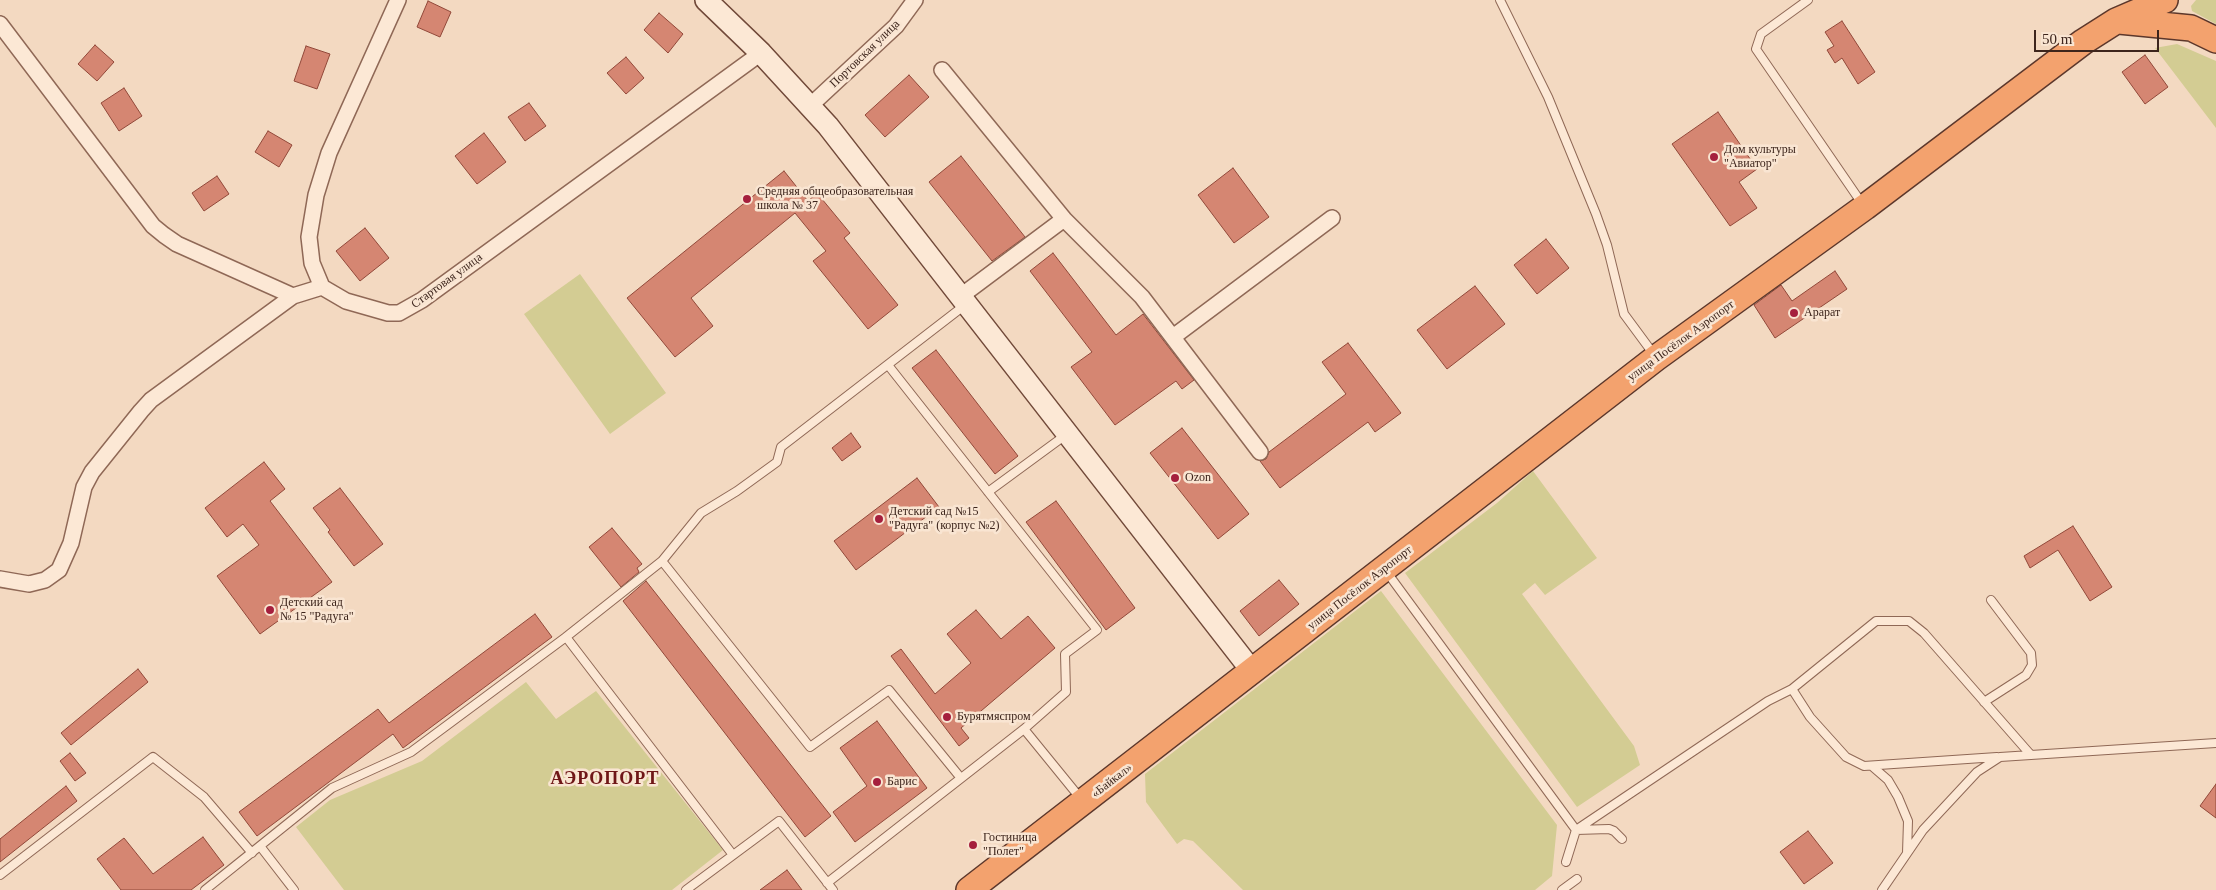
<!DOCTYPE html>
<html>
<head>
<meta charset="utf-8">
<style>
  body { margin:0 }
  #map { position:relative; width:2216px; height:890px; overflow:hidden; background:#f3d9c1; font-family:Georgia,serif }
  canvas { display:block }
  .scale { position:absolute; left:2034px; top:30px; width:125px; height:22px; box-sizing:border-box; border:2px solid #3d251c; border-top:0; padding-left:6px; font-size:15px; line-height:18px; white-space:nowrap; color:#3d251c; -webkit-text-stroke:4px #f9e5d2; paint-order:stroke }
</style>
</head>
<body>
<div id="map">
<canvas width="2216" height="890"></canvas>
<div class="scale">50 m</div>
</div>
<script>
const context = document.querySelector('canvas').getContext('2d');
context.lineJoin = 'round';
function fill(path, color) {
  context.fillStyle = color;
  context.fill(path, 'evenodd');
}
function poly(rows) {
  const path = new Path2D();
  for (const r of rows) {
    path.moveTo(r[0], r[1]);
    for (let i = 2; i < r.length; i += 2) path.lineTo(r[i], r[i + 1]);
  }
  return path;
}
function stroke(path, color, width, dash) {
  context.strokeStyle = color;
  context.lineWidth = width;
  context.lineCap = dash ? 'butt' : 'round';
  context.setLineDash(dash || []);
  context.stroke(path);
}
function label(font, color, halo, rows, align = 'center') {
  context.font = font + ' Georgia,serif';
  context.lineWidth = 5;
  context.setLineDash([]);
  context.textBaseline = 'middle';
  context.strokeStyle = halo;
  context.fillStyle = color;
  for (const [text, x, y, turn = 0] of rows) {
    context.save();
    context.translate(x, y);
    context.rotate((+turn || 0) * Math.PI / 180);
    context.textAlign = isNaN(turn) ? turn : align;
    if (halo) context.strokeText(text, 0, 0);
    context.fillText(text, 0, 0);
    context.restore();
  }
}
fill(poly([
  [2196,0,2216,0,2216,24,2192,11,2191,6],
  [2177,44,2216,61,2216,128,2155,48],
  [580,274,666,393,610,434,524,314],
  [1533,471,1597,558,1545,595,1535,583,1522,594,1634,746,1640,765,1577,807,1405,573,1497,503],
  [1381,591,1557,825,1552,876,1535,890,1243,890,1193,841,1184,839,1177,844,1146,802,1145,774],
  [526,682,556,719,596,691,723,850,672,890,344,890,296,827,330,800,422,761]
]), '#d3cc93');
const building = poly([
  [428,1,451,12,440,37,417,27,428,1],
  [659,13,683,34,668,53,644,30,659,13],
  [1842,21,1875,72,1858,84,1842,58,1835,63,1827,50,1834,46,1825,32,1842,21],
  [95,45,114,62,97,81,78,64,95,45],
  [306,46,330,54,317,89,294,81,306,46],
  [2145,55,2168,87,2145,104,2122,72,2145,55],
  [626,57,644,78,626,94,607,73,626,57],
  [909,75,929,97,885,137,865,115,909,75],
  [124,88,142,116,119,131,101,103,124,88],
  [529,103,546,126,525,141,508,117,529,103],
  [1718,112,1757,169,1739,182,1757,208,1730,226,1672,144,1718,112],
  [268,131,292,145,279,167,255,152,268,131],
  [484,133,506,162,477,184,455,156,484,133],
  [961,156,1025,237,992,261,929,182,961,156],
  [1233,168,1269,217,1234,243,1198,195,1233,168],
  [784,171,808,201,817,193,850,233,844,238,898,305,868,329,813,261,826,251,795,213,691,298,713,326,675,357,627,298,784,171],
  [217,176,229,194,204,211,192,193,217,176],
  [365,228,389,258,360,281,336,251,365,228],
  [1546,239,1569,268,1537,294,1514,265,1546,239],
  [1053,253,1116,335,1143,314,1194,380,1182,389,1176,381,1115,425,1071,367,1092,352,1030,271,1053,253],
  [1835,271,1847,289,1775,338,1754,305,1781,285,1792,301,1835,271],
  [1475,286,1505,324,1447,369,1417,330,1475,286],
  [1348,343,1401,413,1375,432,1368,422,1280,488,1260,461,1266,459,1269,452,1346,394,1322,362,1348,343],
  [936,350,1018,456,995,474,912,368,936,350],
  [1182,428,1249,514,1218,539,1150,453,1182,428],
  [851,433,861,447,842,461,832,448,851,433],
  [264,462,285,489,270,501,332,582,260,634,217,576,259,545,243,524,227,537,205,508,264,462],
  [917,478,939,507,856,570,834,541,917,478],
  [340,488,383,544,354,566,328,532,330,530,313,508,340,488],
  [1056,501,1135,608,1106,630,1026,522,1056,501],
  [2073,526,2112,587,2090,601,2058,550,2030,568,2024,556,2073,526],
  [612,528,642,564,637,568,639,572,621,587,589,547,612,528],
  [1279,580,1299,604,1259,636,1240,611,1279,580],
  [646,581,831,816,805,837,623,601,646,581],
  [976,610,1001,639,1028,616,1055,648,961,728,969,738,959,746,891,656,901,649,935,694,971,663,947,634,976,610],
  [535,614,552,637,403,748,393,734,257,836,239,812,378,709,389,723,535,614],
  [138,669,148,682,71,745,61,733,138,669],
  [877,721,927,788,855,842,833,812,867,786,840,748,877,721],
  [70,753,86,773,75,781,60,761,70,753],
  [2216,784,2216,818,2200,806,2216,784],
  [66,786,77,801,0,862,0,839,66,786],
  [1808,831,1833,863,1804,884,1780,852,1808,831],
  [203,837,224,865,191,890,121,890,97,859,124,838,153,874,203,837],
  [787,870,802,890,760,890,787,870]
]);
fill(building, '#d58672');
stroke(building, '#914839', 1);
const service = poly([
  [1500,0,1548,97,1596,214,1607,245,1624,314,1655,356],
  [1808,0,1761,34,1756,49,1863,205],
  [888,365,1097,630,1065,654,1066,692,1024,729],
  [988,492,1067,434],
  [662,561,701,513,737,491,777,462,781,447,965,305],
  [1386,571,1576,830,1566,862],
  [566,637,662,561,810,747,889,690,960,777],
  [1792,689,1810,717,1846,757,1864,766,1997,757],
  [1984,702,2026,675,2032,665,2031,653,1991,600],
  [1873,767,1888,780,1898,797,1908,821,1907,853],
  [1576,830,1768,701,1792,689,1876,621,1909,621,1924,633,2030,754],
  [1576,830,1609,829,1614,831,1622,839],
  [260,846,294,890],
  [0,875,153,757,204,797,252,853],
  [827,883,1024,729,1081,799],
  [205,890,332,788,411,752,566,637,733,855],
  [686,890,779,821,833,890],
  [1562,890,1577,879],
  [1882,890,1923,830,1977,772,2000,757,2216,743]
]);
const minor = poly([
  [398,0,329,153,316,195,309,237,312,263,322,287,346,301,388,313,399,313,422,300,761,53],
  [0,24,153,226,164,235,177,244,293,296,322,287],
  [942,70,1064,219],
  [811,105,896,26,915,0],
  [961,296,1064,219,1142,297,1260,452],
  [1173,337,1332,218],
  [0,579,29,584,45,580,59,570,71,543,84,487,92,472,141,411,151,400,293,296]
]);
const secondary = poly([
  [706,0,761,53,828,126,1252,671]
]);
const trunk = poly([
  [2119,21,2191,28,2216,40],
  [969,890,1656,358,1865,207,2083,42,2116,21,2165,0]
]);
stroke(service, '#8f6856', 10);
stroke(minor, '#8f6856', 18);
stroke(secondary, '#714939', 24);
stroke(trunk, '#5c372b', 28);
stroke(service, '#fce8d5', 8);
stroke(minor, '#fce8d5', 15);
stroke(secondary, '#fce8d5', 21);
stroke(trunk, '#f3a26e', 25);
for (const [x, y, r, color] of [
  [1714,157,5,"#a51f3d"],
  [747,199,5,"#a51f3d"],
  [1794,313,5,"#a51f3d"],
  [1175,478,5,"#a51f3d"],
  [879,519,5,"#a51f3d"],
  [270,610,5,"#a51f3d"],
  [947,717,5,"#a51f3d"],
  [877,782,5,"#a51f3d"],
  [973,845,5,"#a51f3d"]
]) {
  const dot = new Path2D();
  dot.arc(x, y, r, 0, 2 * Math.PI);
  context.fillStyle = color;
  context.fill(dot);
  stroke(dot, '#f9e5d2', 2);
}
label('12px', '#3d251c', '#f9e5d2', [
  ["Портовская улица",865,54,-44],
  ["Стартовая улица",447,281,-36],
  ["улица Посёлок Аэропорт",1681,341,-36],
  ["улица Посёлок Аэропорт",1360,588,-38],
  ["«Байкал»",1112,781,-38]
]);
label('12px', '#3d251c', '#f9e5d2', [
  ["Дом культуры",1724,150],
  ["\"Авиатор\"",1724,164],
  ["Средняя общеобразовательная",757,192],
  ["школа № 37",757,206],
  ["Арарат",1804,313],
  ["Ozon",1185,478],
  ["Детский сад №15",889,512],
  ["\"Радуга\" (корпус №2)",889,526],
  ["Детский сад",280,603],
  ["№ 15 \"Радуга\"",280,617],
  ["Бурятмяспром",957,717],
  ["Барис",887,782],
  ["Гостиница",983,838],
  ["\"Полет\"",983,852]
], 'left');
context.letterSpacing = '1px';
label('bold 18px', '#6f1617', '#f9e5d2', [
  ["АЭРОПОРТ",605,779]
]);
context.letterSpacing = '0px';
</script>
</body>
</html>
